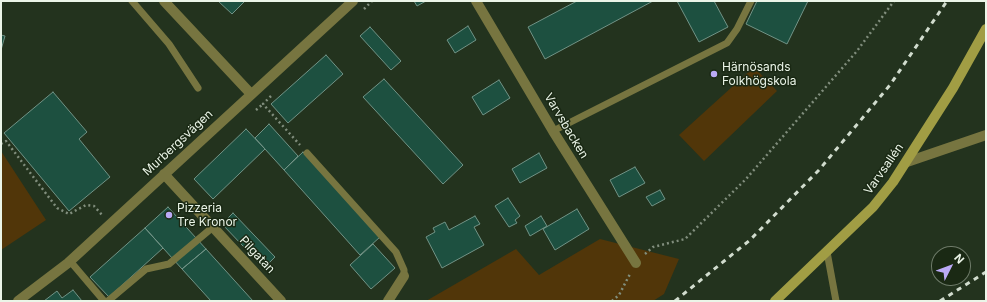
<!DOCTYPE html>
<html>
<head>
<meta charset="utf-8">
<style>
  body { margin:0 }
  #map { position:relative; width:987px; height:302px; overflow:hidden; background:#23331e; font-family:Inter,sans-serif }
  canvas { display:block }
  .frame { position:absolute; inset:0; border:2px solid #ebf5e8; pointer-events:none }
  .north { position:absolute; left:931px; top:246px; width:40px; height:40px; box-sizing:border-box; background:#1a2914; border:1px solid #6e7b69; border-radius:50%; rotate:48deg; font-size:11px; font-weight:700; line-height:16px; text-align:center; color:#ebf5e8 }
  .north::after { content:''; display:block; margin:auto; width:14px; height:18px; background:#bbaaf6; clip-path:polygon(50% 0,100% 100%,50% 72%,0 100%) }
</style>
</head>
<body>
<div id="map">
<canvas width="987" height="302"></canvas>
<div class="frame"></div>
<div class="north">N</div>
</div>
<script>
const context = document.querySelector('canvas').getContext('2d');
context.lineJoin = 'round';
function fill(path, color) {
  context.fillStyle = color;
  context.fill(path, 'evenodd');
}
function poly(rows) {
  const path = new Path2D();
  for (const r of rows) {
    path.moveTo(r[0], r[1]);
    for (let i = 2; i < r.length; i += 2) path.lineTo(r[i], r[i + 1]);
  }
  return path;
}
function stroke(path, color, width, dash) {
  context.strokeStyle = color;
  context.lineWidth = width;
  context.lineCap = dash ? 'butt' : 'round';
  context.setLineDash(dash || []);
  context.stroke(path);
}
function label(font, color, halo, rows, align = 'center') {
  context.font = font + ' Inter,sans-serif';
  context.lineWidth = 3;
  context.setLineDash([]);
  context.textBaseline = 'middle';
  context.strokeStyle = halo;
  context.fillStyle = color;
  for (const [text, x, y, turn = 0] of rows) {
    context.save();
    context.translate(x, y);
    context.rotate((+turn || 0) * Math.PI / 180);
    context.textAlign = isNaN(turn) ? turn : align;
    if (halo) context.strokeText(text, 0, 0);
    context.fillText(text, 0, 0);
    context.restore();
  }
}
fill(poly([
  [754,67,777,91,704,161,679,135],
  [1,151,46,220,1,250],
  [600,239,679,259,664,294,653,301,426,301,516,249,539,275]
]), '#513609');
const building = poly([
  [218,1,245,1,232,14,218,1],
  [414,1,426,1,417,6,414,1],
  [577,1,653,1,545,59,528,27,577,1],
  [677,1,714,1,728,27,699,42,677,1],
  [757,1,808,1,787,44,746,24,757,1],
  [468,26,476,40,455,53,447,40,468,26],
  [370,27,401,61,391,70,360,36,370,27],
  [1,35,5,36,1,50,1,35],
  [326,55,343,74,288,123,271,104,326,55],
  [384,79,463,165,443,184,363,97,384,79],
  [499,80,510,98,483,115,472,97,499,80],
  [53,92,87,132,79,139,110,177,69,211,4,133,53,92],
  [269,124,298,156,284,170,255,138,269,124],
  [246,129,265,149,213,199,194,179,246,129],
  [303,152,380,237,360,255,284,170,303,152],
  [539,153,547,168,520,183,512,169,539,153],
  [635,167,645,183,619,197,610,180,635,167],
  [660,190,665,199,652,206,646,197,660,190],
  [508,198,520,216,515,220,517,223,509,227,495,206,508,198],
  [168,207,206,249,182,269,145,228,168,207],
  [577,209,589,229,555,250,543,229,577,209],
  [233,213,275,257,264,268,222,224,233,213],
  [475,216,480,224,474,227,484,245,442,268,426,237,435,232,433,228,445,222,449,230,475,216],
  [541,216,547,226,530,236,525,226,541,216],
  [145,228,163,248,109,297,90,277,145,228],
  [373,244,395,268,371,289,350,265,373,244],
  [206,249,253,301,211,301,182,269,206,249],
  [73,290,82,301,44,301,57,291,62,298,73,290]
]);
fill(building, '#1d5040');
stroke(building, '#719386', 1);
stroke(poly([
  [364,9,372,1],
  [271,96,263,104,300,145],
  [256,110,263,104],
  [1,144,6,141,57,208,69,214,86,205,94,206,102,215],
  [645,254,653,247,685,239,746,179,857,51,894,1],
  [612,301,619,295,630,274]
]), '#818e7d', 2.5, [2, 3]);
stroke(poly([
  [132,1,169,44,198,88],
  [553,131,727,43,737,29,751,1],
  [307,153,396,252,404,270,404,276],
  [827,252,836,301],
  [70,261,104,301],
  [108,301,146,269,169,264,213,227]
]), '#777540', 7);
stroke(poly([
  [164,1,251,94],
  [476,1,553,131,636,263],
  [907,162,986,135],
  [164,174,281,301],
  [18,301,68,263,353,1],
  [388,301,404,276]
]), '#777540', 10);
stroke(poly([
  [775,301,873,207,893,182,953,88,986,29]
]), '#a19d44', 10);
stroke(poly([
  [675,301,750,240,819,170,890,85,947,1],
  [940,301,986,272]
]), '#d1dcce', 3, [5, 5]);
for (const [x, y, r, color] of [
  [714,74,4,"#bbaaf6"],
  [169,215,4,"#bbaaf6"]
]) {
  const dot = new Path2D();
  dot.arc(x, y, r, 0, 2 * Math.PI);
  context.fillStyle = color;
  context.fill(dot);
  stroke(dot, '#1a2914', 1.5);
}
label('12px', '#ebf5e8', '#1a2914', [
  ["Härnösands",722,67],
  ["Folkhögskola",722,81],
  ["Pizzeria",177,208],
  ["Tre Kronor",177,222]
], 'left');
label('12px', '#ebf5e8', '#1a2914', [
  ["Varvsbacken",566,126,59],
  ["Murbergsvägen",178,143,-43],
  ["Varvsallén",884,169,-55],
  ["Pilgatan",257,255,47]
]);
</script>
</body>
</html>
